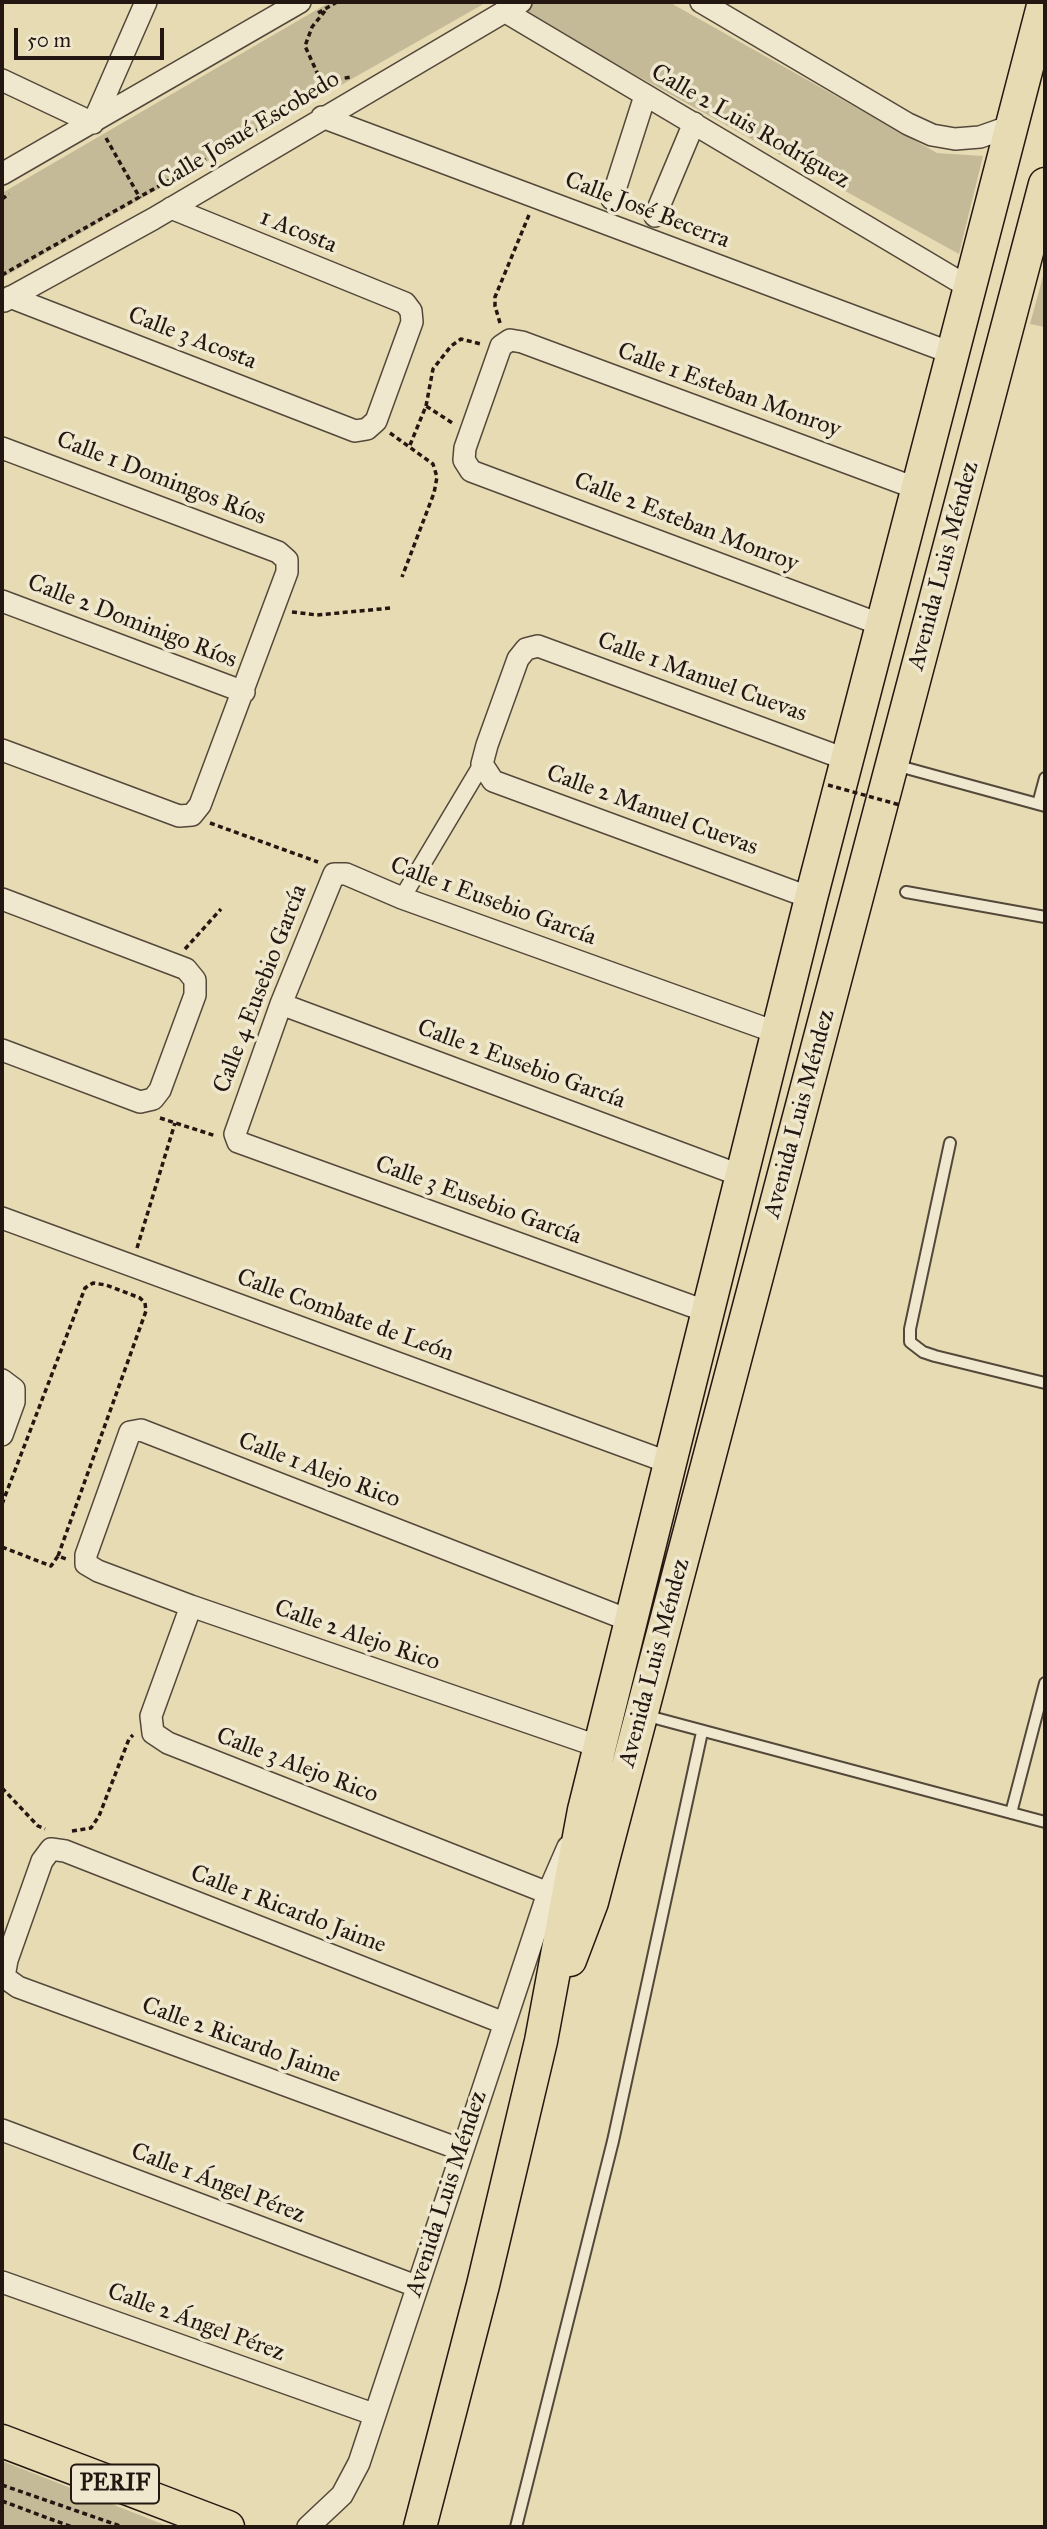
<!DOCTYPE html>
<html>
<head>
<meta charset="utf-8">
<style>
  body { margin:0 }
  #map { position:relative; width:1047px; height:2529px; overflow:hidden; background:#e6dbb3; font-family:"IM FELL Great Primer",serif }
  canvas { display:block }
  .frame { position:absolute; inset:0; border:4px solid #241711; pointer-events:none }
  .scale { position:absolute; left:14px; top:28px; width:150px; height:32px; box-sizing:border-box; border:4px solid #241711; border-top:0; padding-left:9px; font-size:21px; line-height:24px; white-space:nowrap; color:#241711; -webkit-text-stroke:5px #efe8ce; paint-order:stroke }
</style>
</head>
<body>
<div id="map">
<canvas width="1047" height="2529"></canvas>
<div class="frame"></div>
<div class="scale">50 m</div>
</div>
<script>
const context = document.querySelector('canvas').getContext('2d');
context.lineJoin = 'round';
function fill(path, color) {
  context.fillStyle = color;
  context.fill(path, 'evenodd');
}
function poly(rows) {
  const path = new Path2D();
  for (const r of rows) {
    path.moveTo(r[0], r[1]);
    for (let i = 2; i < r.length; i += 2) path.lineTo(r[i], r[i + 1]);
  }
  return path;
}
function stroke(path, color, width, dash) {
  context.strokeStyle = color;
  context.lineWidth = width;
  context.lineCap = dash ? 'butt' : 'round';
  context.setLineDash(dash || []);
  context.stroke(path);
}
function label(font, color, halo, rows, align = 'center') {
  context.font = font + ' "IM FELL Great Primer",serif';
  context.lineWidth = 7;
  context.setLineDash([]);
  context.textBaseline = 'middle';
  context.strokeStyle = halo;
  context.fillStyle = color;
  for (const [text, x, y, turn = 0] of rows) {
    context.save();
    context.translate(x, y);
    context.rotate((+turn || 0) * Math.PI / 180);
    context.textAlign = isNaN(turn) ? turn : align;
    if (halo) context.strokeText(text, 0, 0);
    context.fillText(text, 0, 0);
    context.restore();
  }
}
fill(poly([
  [330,2,487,2,2,278,2,193],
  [537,2,669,2,937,153,983,156,959,254,520,11],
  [1045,269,1045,327,1030,324],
  [2,2461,170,2527,2,2527]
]), '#c5ba97');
const service = poly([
  [895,765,1045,806],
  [1038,804,1045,778],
  [906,892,1045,917],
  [950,1143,910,1329,910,1342,923,1352,935,1356,1045,1383],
  [644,1715,1045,1822],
  [1011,1813,1045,1683],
  [516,2527,613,2141,702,1732]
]);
const pedestrian = poly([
  [402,898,482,764]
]);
const minor = poly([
  [701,2,908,124,932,135,955,139,980,137,1014,125],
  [504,11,970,288],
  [2,80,93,123,146,2],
  [322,117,954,354],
  [2,174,300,2],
  [612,199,645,96],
  [655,216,694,123],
  [10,297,355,431,367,429,376,421,412,322,411,311,405,303,171,208],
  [4,301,153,219,521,2],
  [2,448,278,552,287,560,287,572,200,805,192,815,179,816,2,750],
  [2,601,244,692],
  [882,625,471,471,464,460,465,448,501,346,510,340,522,342,918,489],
  [811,898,493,781,482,764,487,745,518,659,526,649,538,646,848,760],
  [2,899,186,969,195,980,195,995,160,1090,153,1099,140,1102,2,1050],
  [281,1004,742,1176],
  [2,1218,670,1463],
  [708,1312,238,1142,235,1134,281,1004,334,874,346,874,402,898,778,1033],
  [2,1380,14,1389,14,1402,2,1435],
  [191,1606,151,1716,153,1733,168,1743,548,1893],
  [600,1747,191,1606,98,1571,86,1564,86,1555,130,1432,141,1430,631,1621],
  [2,2130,416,2286],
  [462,2150,18,1987,4,1977,7,1960,42,1861,51,1849,65,1851,504,2023],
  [2,2282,373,2414],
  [308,2527,342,2495,359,2463,548,1893,568,1847]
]);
const primary = poly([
  [570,1960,592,1902,1045,184],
  [2,2441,228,2527],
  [420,2527,483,2285,541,2041,584,1810,670,1463,811,898,1044,2]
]);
stroke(service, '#54483a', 14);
stroke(pedestrian, '#54483a', 19);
stroke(minor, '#54483a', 24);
stroke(primary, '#241711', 35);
stroke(poly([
  [325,11,312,27,305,46,320,79,334,80,351,77],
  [318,13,337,2],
  [106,138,140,198],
  [2,199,9,194],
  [2,275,307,102],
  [500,323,495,306,495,297,529,215],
  [426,406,433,369,451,346,461,339,481,344],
  [390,433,433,464,437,477,434,493,402,577],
  [410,445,426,406,454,424],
  [292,612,317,615,391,608],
  [210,823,318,862],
  [185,949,221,909],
  [160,1118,216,1136],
  [137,1248,175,1123],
  [2,1504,85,1288,93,1283,106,1285,140,1298,145,1303,146,1311,58,1556],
  [2,1547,51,1566,58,1556,66,1559],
  [2,1788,38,1826,45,1829],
  [72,1831,91,1828,99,1816,129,1739,133,1735],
  [2,2485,123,2527],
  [2,2501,72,2527]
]), '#241711', 3.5, [5, 3.5]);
stroke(service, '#efe8ce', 10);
stroke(pedestrian, '#efe8ce', 16);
stroke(minor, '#efe8ce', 21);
stroke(primary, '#e6dbb3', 32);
stroke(poly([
  [828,785,900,805]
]), '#241711', 3.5, [5, 3.5]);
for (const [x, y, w] of [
  [115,2484,88]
]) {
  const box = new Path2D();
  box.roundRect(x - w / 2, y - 19.5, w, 39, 5);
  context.fillStyle = '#efe8ce';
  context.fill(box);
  stroke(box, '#241711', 2);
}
label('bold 23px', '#241711', null, [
  ["PERIF",115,2484]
]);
label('24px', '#241711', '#efe8ce', [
  ["Calle 2 Luis Rodríguez",750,127,30],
  ["Calle Josué Escobedo",249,131,-31],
  ["Calle José Becerra",647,211,21],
  ["1 Acosta",298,232,22],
  ["Calle 3 Acosta",192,339,21],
  ["Calle 1 Esteban Monroy",729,391,20],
  ["Calle 1 Domingos Ríos",161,479,21],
  ["Calle 2 Esteban Monroy",686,523,21],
  ["Avenida Luis Méndez",944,566,-75],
  ["Calle 2 Dominigo Ríos",132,622,21],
  ["Calle 1 Manuel Cuevas",702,678,20],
  ["Calle 2 Manuel Cuevas",652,811,20],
  ["Calle 1 Eusebio García",493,902,20],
  ["Calle 4 Eusebio García",261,989,-69],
  ["Calle 2 Eusebio García",521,1065,20],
  ["Avenida Luis Méndez",800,1114,-75],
  ["Calle 3 Eusebio García",478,1201,20],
  ["Calle Combate de León",345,1316,20],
  ["Calle 1 Alejo Rico",319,1471,21],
  ["Calle 2 Alejo Rico",357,1636,19],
  ["Avenida Luis Méndez",655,1663,-75],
  ["Calle 3 Alejo Rico",297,1766,21],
  ["Calle 1 Ricardo Jaime",288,1910,21],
  ["Calle 2 Ricardo Jaime",241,2041,20],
  ["Calle 1 Ángel Pérez",218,2184,21],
  ["Avenida Luis Méndez",447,2194,-72],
  ["Calle 2 Ángel Pérez",196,2323,20]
]);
</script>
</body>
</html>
